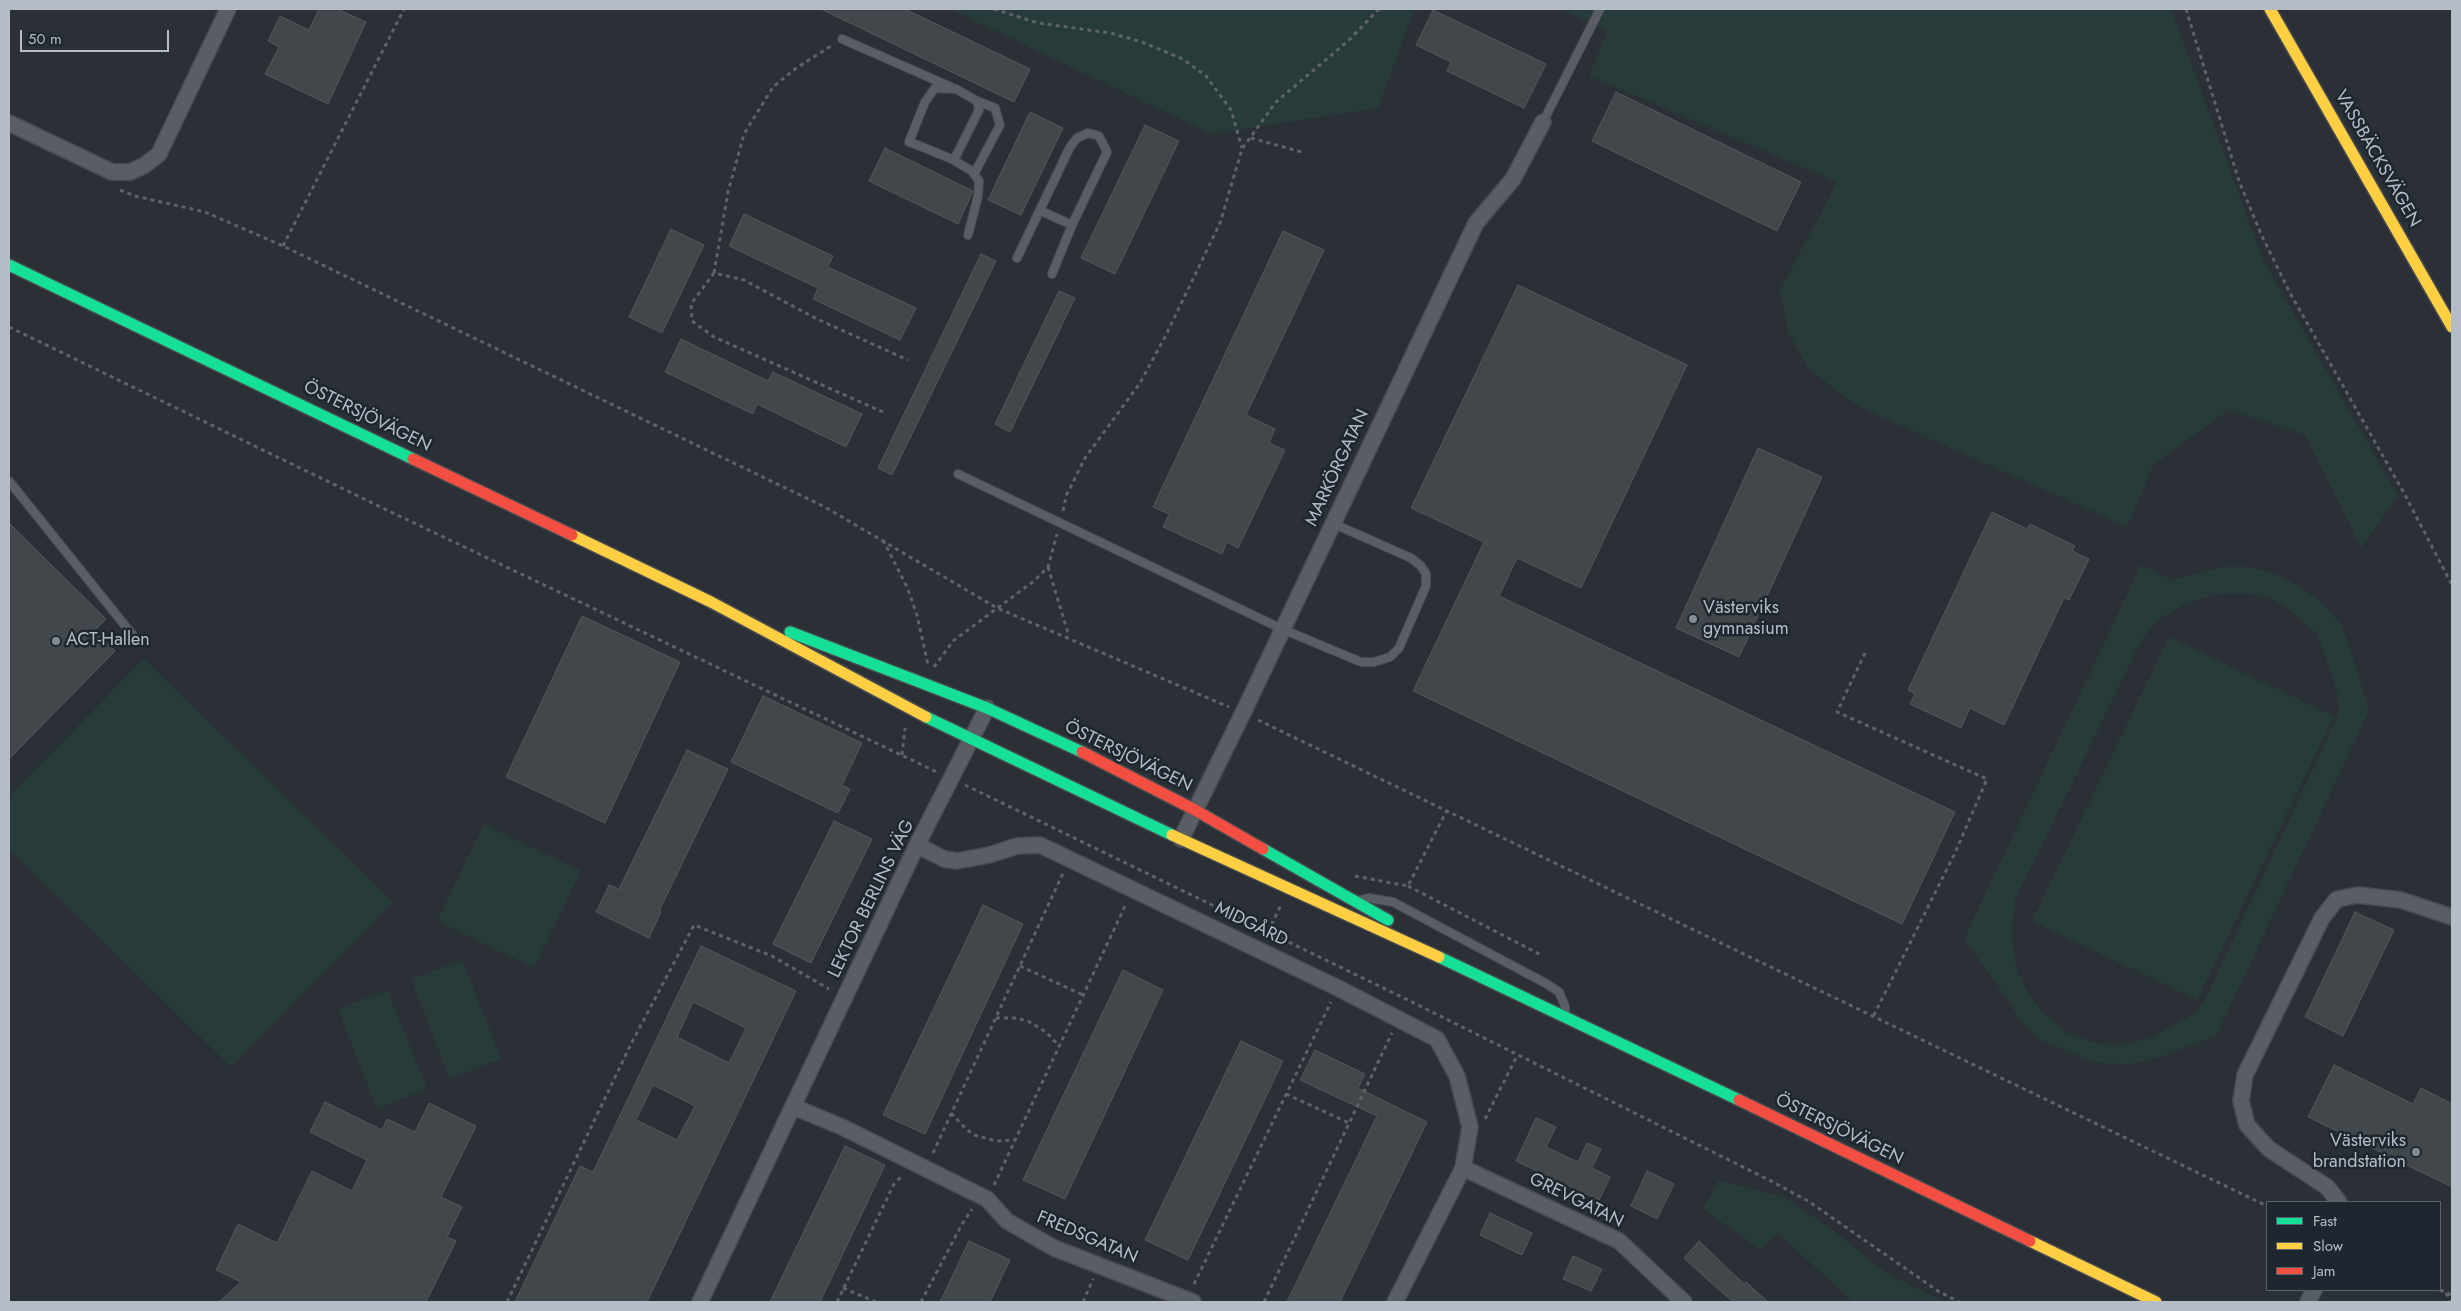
<!DOCTYPE html>
<html>
<head>
<meta charset="utf-8">
<style>
  body { margin:0 }
  #map { position:relative; width:2461px; height:1311px; overflow:hidden; background:#2a3035; font-family:Jost,sans-serif }
  canvas { display:block }
  .frame { position:absolute; inset:0; border:10px solid #b4bdc6; pointer-events:none }
  .legend { position:absolute; left:2266px; top:1201px; width:175px; height:90px; box-sizing:border-box; background:#1e272f; border:1px solid #5a636b; margin:0; padding:6px 9px; list-style:none; font-size:15px; color:#b4bdc6 }
  .legend li { display:flex; align-items:center; gap:10px; height:25px }
  .legend b { width:25px; border:1px solid #5a636b }
  .scale { position:absolute; left:20px; top:30px; width:149px; height:22px; box-sizing:border-box; border:2px solid #b4bdc6; border-top:0; padding-left:6px; font-size:15px; line-height:18px; white-space:nowrap; color:#b4bdc6; -webkit-text-stroke:4px #1e272f; paint-order:stroke }
</style>
</head>
<body>
<div id="map">
<canvas width="2461" height="1311"></canvas>
<div class="frame"></div>
<ul class="legend">
<li><b style="height:6px;background:#16e098"></b>Fast</li>
<li><b style="height:6px;background:#ffcf43"></b>Slow</li>
<li><b style="height:6px;background:#f24e42"></b>Jam</li>
</ul>
<div class="scale">50 m</div>
</div>
<script>
const context = document.querySelector('canvas').getContext('2d');
context.lineJoin = 'round';
function fill(path, color) {
  context.fillStyle = color;
  context.fill(path, 'evenodd');
}
function poly(rows) {
  const path = new Path2D();
  for (const r of rows) {
    path.moveTo(r[0], r[1]);
    for (let i = 2; i < r.length; i += 2) path.lineTo(r[i], r[i + 1]);
  }
  return path;
}
function stroke(path, color, width, dash) {
  context.strokeStyle = color;
  context.lineWidth = width;
  context.lineCap = dash ? 'butt' : 'round';
  context.setLineDash(dash || []);
  context.stroke(path);
}
function label(font, color, halo, rows, align = 'center') {
  context.font = font + ' Jost,sans-serif';
  context.lineWidth = 5;
  context.setLineDash([]);
  context.textBaseline = 'middle';
  context.strokeStyle = halo;
  context.fillStyle = color;
  for (const [text, x, y, turn = 0] of rows) {
    context.save();
    context.translate(x, y);
    context.rotate((+turn || 0) * Math.PI / 180);
    context.textAlign = isNaN(turn) ? turn : align;
    if (halo) context.strokeText(text, 0, 0);
    context.fillText(text, 0, 0);
    context.restore();
  }
}
fill(poly([
  [949,9,1414,9,1378,108,1212,134],
  [1560,9,2171,9,2263,260,2398,496,2361,548,2305,435,2229,410,2154,464,2127,527,1866,410,1839,393,1807,367,1788,332,1780,290,1837,182,1589,76,1608,31],
  [2141,565,2171,580,2220,567,2249,567,2276,574,2297,585,2318,599,2338,621,2348,641,2369,711,2216,1036,2166,1055,2130,1064,2096,1063,2040,1040,2020,1020,2004,994,1964,939],
  [2242,593,2264,596,2285,606,2317,634,2335,683,2339,706,2337,718,2206,998,2195,1013,2151,1038,2123,1045,2098,1044,2066,1032,2043,1013,2029,994,2017,971,2013,949,2012,925,2015,900,2142,639,2158,620,2186,604,2215,594],
  [2169,637,2334,716,2197,1000,2032,921],
  [144,659,393,902,231,1067,9,849,9,796],
  [484,824,581,871,534,968,437,921],
  [462,960,501,1059,450,1079,411,979],
  [387,990,427,1089,377,1109,338,1009],
  [1719,1180,1786,1198,1838,1234,1886,1273,1945,1302,1853,1302,1778,1233,1761,1250,1703,1209]
]), '#283b3b');
const building = poly([
  [319,9,337,9,366,22,328,104,265,74,279,47,268,41,280,16,309,30,319,9],
  [821,9,905,9,1030,69,1014,102,821,9],
  [1433,10,1546,64,1524,108,1447,71,1451,62,1416,45,1433,10],
  [1616,92,1801,182,1777,231,1592,141,1616,92],
  [1030,112,1063,128,1021,215,988,200,1030,112],
  [1145,125,1179,141,1115,274,1081,258,1145,125],
  [885,148,973,191,958,224,869,181,885,148],
  [744,214,833,256,828,267,916,308,900,340,813,299,818,288,729,246,744,214],
  [671,229,704,245,662,333,629,317,671,229],
  [1283,231,1324,250,1246,415,1275,429,1269,443,1285,450,1238,548,1227,542,1222,554,1163,527,1169,514,1153,507,1283,231],
  [981,254,996,261,892,475,878,468,981,254],
  [1518,285,1687,365,1581,588,1517,558,1499,596,1955,812,1902,924,1413,691,1484,542,1411,508,1518,285],
  [1059,291,1075,298,1010,432,995,424,1059,291],
  [681,339,768,381,773,372,862,414,846,447,757,404,753,414,665,372,681,339],
  [1758,448,1822,477,1739,657,1676,628,1758,448],
  [1992,512,2027,529,2030,524,2075,546,2072,551,2089,559,2069,600,2064,598,2004,725,1970,708,1961,728,1910,704,1915,694,1908,690,1992,512],
  [9,523,106,619,94,631,115,651,9,759,9,523],
  [582,616,680,662,605,823,506,777,582,616],
  [763,696,862,743,842,785,850,789,838,813,731,762,763,696],
  [687,750,728,769,659,911,661,912,649,938,596,912,609,885,619,889,687,750],
  [834,821,872,839,811,963,773,944,834,821],
  [983,905,1023,924,925,1134,883,1115,983,905],
  [2355,912,2394,930,2343,1036,2305,1017,2355,912],
  [701,946,796,991,647,1302,515,1302,580,1166,593,1172,701,946],
  [693,1002,746,1028,729,1063,677,1037,693,1002],
  [653,1085,695,1106,677,1140,636,1120,653,1085],
  [1123,970,1163,990,1065,1199,1023,1180,1123,970],
  [1241,1041,1283,1061,1188,1260,1145,1240,1241,1041],
  [1315,1050,1365,1074,1358,1088,1427,1122,1340,1302,1287,1302,1377,1116,1300,1080,1315,1050],
  [2334,1065,2413,1104,2421,1088,2452,1104,2452,1187,2308,1117,2334,1065],
  [325,1102,382,1130,387,1119,415,1132,429,1103,476,1126,441,1197,462,1207,447,1237,456,1241,426,1302,219,1302,241,1282,216,1270,238,1224,277,1243,312,1171,352,1191,367,1160,310,1132,325,1102],
  [1536,1118,1556,1127,1546,1147,1578,1162,1587,1143,1601,1149,1592,1168,1610,1177,1599,1200,1516,1161,1536,1118],
  [845,1146,885,1165,820,1302,770,1302,845,1146],
  [1647,1171,1674,1184,1657,1219,1631,1206,1647,1171],
  [1490,1213,1532,1233,1522,1255,1480,1235,1490,1213],
  [969,1241,1010,1260,990,1302,940,1302,969,1241],
  [1699,1241,1744,1284,1746,1282,1768,1302,1733,1302,1709,1281,1684,1258,1699,1241],
  [1573,1256,1602,1269,1591,1291,1563,1279,1573,1256]
]);
fill(building, '#42474c');
stroke(building, '#52585d', 1);
const lane = poly([
  [842,39,951,87],
  [1543,122,1600,9],
  [954,160,979,110,977,101,956,89,935,88,925,102,909,142,920,146,954,160,955,161,972,171,979,181,978,196,968,235],
  [974,174,1000,125,995,108,977,101],
  [1017,258,1070,147,1077,138,1088,133,1099,136,1107,152,1072,225,1041,211],
  [1052,274,1072,225],
  [958,474,1282,629,1361,662,1374,662,1390,657,1399,648,1426,586,1426,574,1421,566,1411,558,1332,523],
  [9,481,135,638],
  [1361,900,1369,898,1393,902,1547,984,1559,992,1565,1006,1565,1013]
]);
const street = poly([
  [9,123,112,172,130,172,145,165,159,154,228,9],
  [1181,839,1243,713,1476,223,1513,179,1543,122],
  [917,845,944,859,957,861,989,855,1017,846,1040,845,1338,988,1437,1039,1457,1076,1470,1127,1463,1168,1395,1302],
  [794,1107,842,1127,987,1199,1007,1221,1054,1248,1193,1302],
  [1463,1168,1619,1241,1684,1302],
  [2339,1202,2327,1187,2269,1149,2247,1125,2241,1101,2245,1075,2322,918,2337,899,2358,895,2401,900,2452,917],
  [700,1302,917,845,987,708],
  [2308,1302,2314,1290]
]);
const fast = poly([
  [9,265,413,459],
  [790,632,987,708,1082,752],
  [926,717,1172,835],
  [1263,849,1388,920],
  [1439,957,1739,1100]
]);
const slow = poly([
  [2270,9,2452,327],
  [572,535,711,602,926,717],
  [1172,835,1439,957],
  [2030,1241,2156,1302]
]);
const jam = poly([
  [413,459,572,535],
  [1082,752,1195,810,1263,849],
  [1739,1100,2030,1241]
]);
stroke(lane, '#484c50', 10);
stroke(street, '#484c50', 18);
stroke(fast, '#484c50', 14);
stroke(slow, '#484c50', 14);
stroke(jam, '#484c50', 14);
stroke(poly([
  [994,9,1038,23,1110,33,1139,41,1183,59,1206,76,1231,110,1242,148],
  [2186,9,2239,181,2261,234,2290,293,2404,493,2452,585],
  [1251,138,1305,153],
  [120,190,135,196,205,212,283,246,825,507,997,608,1229,707],
  [283,246,404,9],
  [714,273,728,192,744,134,773,87,795,69,831,46],
  [9,327,393,513,937,772],
  [883,412,714,337,692,321,691,304,714,273,744,280,817,319,908,360],
  [1063,511,1066,496,1085,458,1140,383,1165,337,1220,223,1242,149,1276,102,1348,41,1379,9],
  [883,540,907,587,917,615,928,665],
  [1048,567,1068,633,1067,637],
  [1865,653,1837,712,1987,779,1955,853,1874,1015],
  [934,667,953,641,1034,581,1048,567,1057,534],
  [1258,720,2267,1206],
  [902,755,905,728],
  [965,785,1408,1000,1771,1181,1808,1201,1938,1291,1959,1302],
  [1355,876,1408,886,1447,810],
  [1408,886,1543,956],
  [1268,932,1281,905],
  [1020,966,1083,995],
  [996,1018,1015,1018,1028,1021,1046,1032,1059,1046],
  [1286,1094,1349,1123],
  [951,1113,966,1129,974,1135,996,1141,1014,1140],
  [1485,1119,1517,1056],
  [933,1153,1063,873],
  [994,1185,1126,904],
  [1194,1284,1331,1002],
  [843,1288,876,1302],
  [2440,1290,2452,1295],
  [2446,1293,2451,1302],
  [507,1302,631,1044,694,925,772,956,829,989],
  [837,1302,894,1184,903,1175],
  [921,1302,961,1226,972,1209],
  [1083,1302,1093,1279],
  [1264,1302,1392,1033]
]), '#5d6368', 3, [4, 4]);
stroke(lane, '#595e64', 8);
stroke(street, '#595e64', 15);
stroke(fast, '#16e098', 11);
stroke(slow, '#ffcf43', 11);
stroke(jam, '#f24e42', 11);
for (const [x, y, r, color] of [
  [1693,619,5,"#848c93"],
  [56,641,5,"#848c93"],
  [2416,1152,5,"#848c93"]
]) {
  const dot = new Path2D();
  dot.arc(x, y, r, 0, 2 * Math.PI);
  context.fillStyle = color;
  context.fill(dot);
  stroke(dot, '#1e272f', 2);
}
label('18px', '#b4bdc6', '#1e272f', [
  ["VASSBÄCKSVÄGEN",2377,159,60],
  ["ÖSTERSJÖVÄGEN",367,417,26],
  ["MARKÖRGATAN",1338,468,-65],
  ["ÖSTERSJÖVÄGEN",1128,757,26],
  ["LEKTOR BERLINS VÄG",872,899,-64],
  ["MIDGÅRD",1251,925,26],
  ["ÖSTERSJÖVÄGEN",1839,1130,26],
  ["GREVGATAN",1576,1201,26],
  ["FREDSGATAN",1087,1238,23]
]);
label('18px', '#b4bdc6', '#1e272f', [
  ["Västerviks",1703,609],
  ["gymnasium",1703,630],
  ["ACT-Hallen",66,641],
  ["Västerviks",2406,1142,"right"],
  ["brandstation",2406,1163,"right"]
], 'left');
</script>
</body>
</html>
